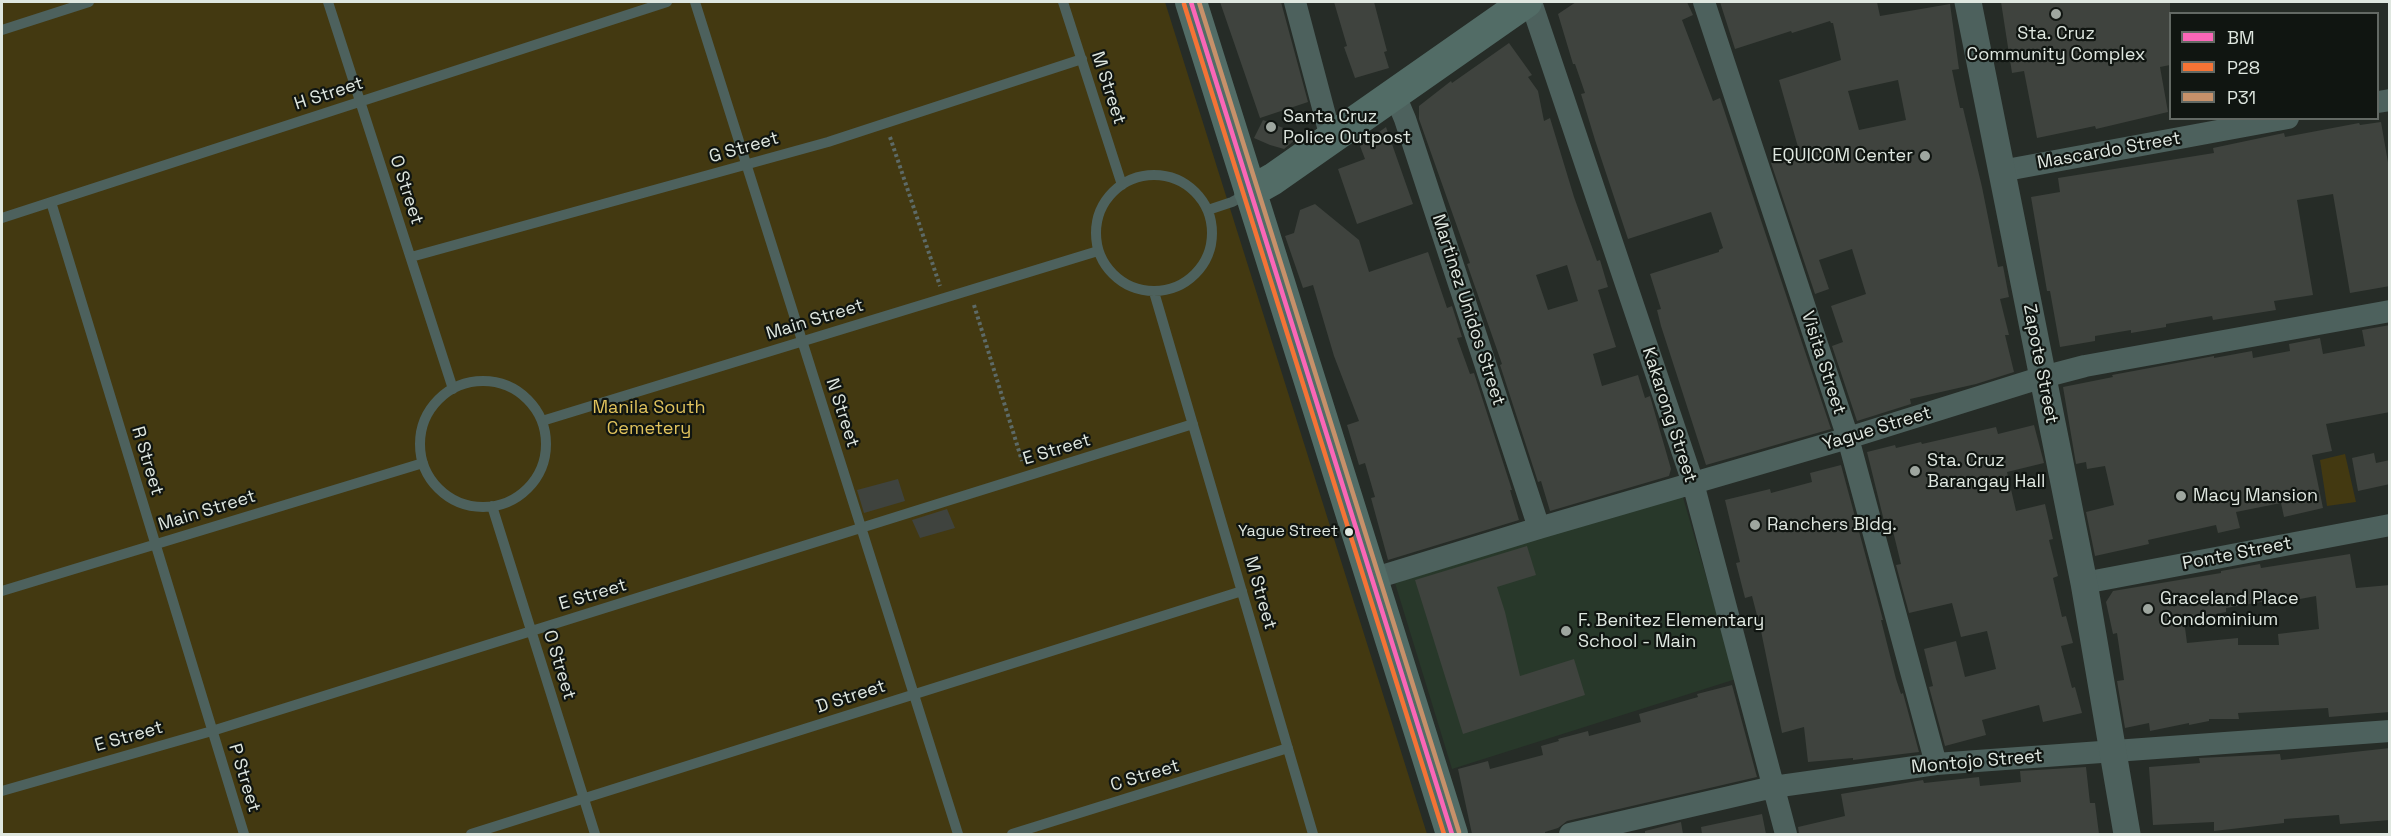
<!DOCTYPE html>
<html>
<head>
<meta charset="utf-8">
<style>
  body { margin:0 }
  #map { position:relative; width:2391px; height:836px; overflow:hidden; background:#262c27; font-family:"Space Grotesk",sans-serif }
  canvas { display:block }
  .frame { position:absolute; inset:0; border:3px solid #dfe7e0; pointer-events:none }
  .legend { position:absolute; left:2169px; top:12px; width:210px; height:108px; box-sizing:border-box; background:#101511; border:2px solid #636964; margin:0; padding:8px 10px; list-style:none; font-size:18px; color:#dfe7e0 }
  .legend li { display:flex; align-items:center; gap:12px; height:30px }
  .legend b { width:30px; border:2px solid #636964 }
</style>
</head>
<body>
<div id="map">
<canvas width="2391" height="836"></canvas>
<div class="frame"></div>
<ul class="legend">
<li><b style="height:8px;background:#fa66b7"></b>BM</li>
<li><b style="height:8px;background:#f57335"></b>P28</li>
<li><b style="height:8px;background:#c7916a"></b>P31</li>
</ul>
</div>
<script>
const context = document.querySelector('canvas').getContext('2d');
context.lineJoin = 'round';
function fill(path, color) {
  context.fillStyle = color;
  context.fill(path, 'evenodd');
}
function poly(rows) {
  const path = new Path2D();
  for (const r of rows) {
    if (r.length === 3) {
      path.moveTo(r[0] + r[2], r[1]);
      path.arc(r[0], r[1], r[2], 0, 2 * Math.PI);
      continue;
    }
    path.moveTo(r[0], r[1]);
    for (let i = 2; i < r.length; i += 2) path.lineTo(r[i], r[i + 1]);
  }
  return path;
}
function stroke(path, color, width, dash) {
  context.strokeStyle = color;
  context.lineWidth = width;
  context.lineCap = dash ? 'butt' : 'round';
  context.setLineDash(dash || []);
  context.stroke(path);
}
function label(font, color, halo, rows, align = 'center') {
  context.font = font + ' "Space Grotesk",sans-serif';
  context.lineWidth = 4.5;
  context.setLineDash([]);
  context.textBaseline = 'middle';
  context.strokeStyle = halo;
  context.fillStyle = color;
  for (const [text, x, y, turn = 0] of rows) {
    context.save();
    context.translate(x, y);
    context.rotate((+turn || 0) * Math.PI / 180);
    context.textAlign = isNaN(turn) ? turn : align;
    if (halo) context.strokeText(text, 0, 0);
    context.fillText(text, 0, 0);
    context.restore();
  }
}
fill(poly([
  [1682,494,1736,679,1452,769,1395,583]
]), '#28382a');
fill(poly([
  [2,2,1165,2,1427,834,2,834],
  [2345,454,2356,502,2327,506,2320,460]
]), '#433911');
fill(poly([
  [1220,2,1281,2,1308,102,1260,118],
  [1334,2,1374,2,1387,51,1384,52,1389,68,1355,78,1344,47,1347,46],
  [1576,2,1687,2,1693,15,1682,20,1713,101,1720,98,1831,429,1706,465,1661,326,1657,310,1661,309,1650,274,1719,252,1719,250,1723,248,1711,212,1628,239,1595,140,1581,94,1585,93,1575,64,1573,64,1558,14],
  [1720,2,1877,2,1880,16,1950,4,1959,69,1952,70,1960,108,1963,108,1982,187,1998,267,2003,266,2009,297,2000,299,2009,335,2005,335,2014,372,1976,384,1910,399,1911,404,1857,421,1832,346,1843,342,1831,306,1866,294,1852,249,1819,260,1829,289,1815,294,1771,163,1800,154,1779,80,1841,60,1833,23,1831,23,1830,21,1792,33,1791,31,1735,49],
  [1898,80,1906,120,1859,130,1848,91],
  [2001,2,2170,2,2170,65,2160,67,2168,112,2096,129,2095,126,2037,138,2024,71,2012,73],
  [1509,43,1532,75,1528,77,1538,91,1544,121,1550,118,1574,197,1597,261,1600,260,1608,287,1598,290,1616,347,1593,354,1602,386,1638,375,1645,398,1650,396,1671,469,1669,476,1550,511,1541,481,1538,482,1500,365,1502,364,1467,264,1470,263,1419,119,1419,106,1451,81,1452,83],
  [1567,265,1578,301,1548,310,1536,275],
  [1263,120,1301,135,1284,149,1270,145,1254,138],
  [2381,122,2390,174,2390,286,2350,293,2333,194,2297,200,2313,295,2274,301,2276,310,2213,320,2212,316,2166,324,2166,327,2131,333,2131,330,2095,336,2095,341,2060,347,2050,291,2047,291,2031,197,2060,192,2058,178,2214,153,2213,148,2284,133,2285,137,2359,123,2360,125],
  [1386,127,1413,204,1357,224,1338,169,1365,159,1360,146],
  [1315,204,1359,240,1369,272,1428,252,1447,308,1452,306,1462,337,1457,338,1470,374,1474,373,1512,490,1510,490,1519,520,1388,560,1371,498,1375,497,1365,463,1359,465,1347,425,1359,421,1334,356,1313,285,1303,288,1285,236,1294,233,1300,210],
  [2390,325,2390,412,2326,424,2332,451,2312,455,2323,508,2284,517,2281,503,2236,512,2240,528,2218,533,2216,525,2148,540,2149,544,2095,556,2086,512,2114,505,2105,466,2087,469,2086,462,2076,464,2063,387,2113,377,2112,375,2214,356,2214,358,2252,351,2253,358,2290,351,2289,344,2320,338,2323,354,2365,346,2362,330],
  [2034,425,2044,463,2007,472,2016,511,2045,504,2053,539,2049,540,2058,576,2053,578,2062,617,2066,616,2073,643,2061,646,2072,688,2075,687,2082,713,2043,722,2039,705,1982,720,1986,735,1945,746,1929,687,1933,686,1924,649,1956,641,1965,677,1996,669,1987,631,1961,637,1952,603,1909,613,1896,565,1901,564,1891,523,1885,525,1867,452,1895,445,1896,448,1921,442,1922,444,1996,427,1998,434],
  [2374,453,2376,463,2390,460,2390,484,2358,491,2352,458],
  [1841,465,1883,620,1881,620,1896,679,1901,694,1903,693,1919,752,1853,760,1853,758,1808,762,1804,727,1782,733,1761,631,1752,596,1745,598,1736,563,1740,562,1725,500,1770,489,1771,493,1812,482,1810,473],
  [898,479,905,501,864,513,857,490],
  [947,509,955,528,920,538,912,520],
  [1527,546,1536,575,1497,587,1505,612,1520,676,1574,659,1585,695,1463,734,1415,580],
  [2350,554,2356,588,2390,585,2390,712,2329,717,2328,708,2238,713,2239,719,2209,719,2209,721,2189,725,2189,723,2150,731,2149,723,2125,728,2117,681,2124,680,2117,633,2113,634,2106,602,2113,591,2221,573,2221,571,2260,564,2261,568],
  [2316,596,2319,629,2278,634,2279,645,2238,645,2238,638,2187,643,2184,620,2226,612,2226,608,2267,601,2268,605],
  [1732,685,1757,777,1567,821,1558,828,1545,832,1545,834,1472,834,1458,769,1488,761,1490,769,1543,755,1541,746,1559,741,1558,739,1588,731,1589,736,1641,722,1639,714,1698,697,1697,694],
  [2390,748,2390,820,2340,824,2339,815,2284,819,2284,823,2214,831,2214,822,2153,825,2149,767,2200,763,2199,758,2280,754,2281,760],
  [2086,767,2090,803,2095,803,2099,834,1799,834,1798,827,1845,816,1841,794,1923,780,1924,783,1979,777,1980,786,2021,782,2020,771],
  [1762,814,1766,834,1702,834,1701,827],
  [1681,822,1683,834,1645,834,1645,831]
]), '#3f433e');
stroke(poly([
  [890,137,940,286],
  [974,305,1022,461]
]), '#5d6a67', 4, [3, 3]);
stroke(poly([
  [328,2,453,389],
  [695,2,958,834],
  [1063,2,1122,185],
  [2,30,89,2],
  [1154,233,58],
  [51,202,244,834],
  [1208,210,1232,202,1249,193],
  [2,218,667,2],
  [411,257,828,142,1082,59],
  [1154,292,1313,834],
  [483,444,63],
  [542,421,1098,251],
  [492,506,595,834],
  [2,591,423,463],
  [2,791,212,731,1193,424],
  [471,834,1242,591],
  [1012,834,1288,748]
]), '#4d615d', 10);
stroke(poly([
  [1295,2,1331,138],
  [1531,2,1693,483,1786,834],
  [1704,2,1848,438,1936,764],
  [1394,93,1405,119,1539,528],
  [2378,102,2390,100],
  [2001,171,2288,118],
  [1372,579,1539,528,1848,438,2043,377,2085,366,2390,311],
  [2084,583,2390,525],
  [1570,834,1773,787,1936,764,2390,731]
]), '#4d615d', 22);
stroke(poly([
  [1968,2,2084,583,2127,834]
]), '#4d615d', 27);
stroke(poly([
  [1191,2,1452,834],
  [1250,192,1273,179,1526,2]
]), '#526c66', 32);
stroke(poly([
  [1191,2,1452,834]
]), '#fa66b7', 4.5);
stroke(poly([
  [1184,4,1444,834]
]), '#f57335', 4.5);
stroke(poly([
  [1199,2,1459,832]
]), '#c7916a', 4.5);
for (const [x, y, r, color] of [
  [2056,14,6,"#9ea69f"],
  [1271,127,6,"#9ea69f"],
  [1925,156,6,"#9ea69f"],
  [1915,471,6,"#9ea69f"],
  [2181,496,6,"#9ea69f"],
  [1755,525,6,"#9ea69f"],
  [1349,532,5,"#dfe7e0"],
  [2148,609,6,"#9ea69f"],
  [1566,631,6,"#9ea69f"]
]) {
  const dot = new Path2D();
  dot.arc(x, y, r, 0, 2 * Math.PI);
  context.fillStyle = color;
  context.fill(dot);
  stroke(dot, '#101511', 2);
}
label('16px', '#dfe7e0', '#101511', [
  ["Yague Street",1338,532]
], 'right');
label('18px', '#dfe7e0', '#101511', [
  ["Sta. Cruz",2056,34,"center"],
  ["Community Complex",2056,55,"center"],
  ["Santa Cruz",1283,117],
  ["Police Outpost",1283,138],
  ["EQUICOM Center",1913,156,"right"],
  ["Sta. Cruz",1927,461],
  ["Barangay Hall",1927,482],
  ["Macy Mansion",2193,496],
  ["Ranchers Bldg.",1767,525],
  ["Graceland Place",2160,599],
  ["Condominium",2160,620],
  ["F. Benitez Elementary",1578,621],
  ["School - Main",1578,642]
], 'left');
label('18px', '#dfe7e0', '#101511', [
  ["M Street",1108,88,72],
  ["H Street",329,94,-18],
  ["G Street",744,148,-16],
  ["Mascardo Street",2109,151,-10],
  ["O Street",406,190,72],
  ["Martinez Unidos Street",1468,310,72],
  ["Main Street",815,320,-17],
  ["Visita Street",1823,363,72],
  ["Zapote Street",2040,364,79],
  ["N Street",842,413,72],
  ["Kakarong Street",1669,415,72],
  ["Yague Street",1877,429,-17],
  ["E Street",1057,450,-17],
  ["R Street",147,461,73],
  ["Main Street",207,511,-17],
  ["Ponte Street",2237,554,-11],
  ["M Street",1260,593,74],
  ["E Street",593,595,-17],
  ["O Street",559,665,73],
  ["D Street",851,697,-18],
  ["E Street",129,737,-16],
  ["Montojo Street",1977,762,-5],
  ["C Street",1145,776,-17],
  ["P Street",244,778,73]
]);
label('18px', '#e1c35d', '#101511', [
  ["Manila South",649,408],
  ["Cemetery",649,429]
]);
</script>
</body>
</html>
